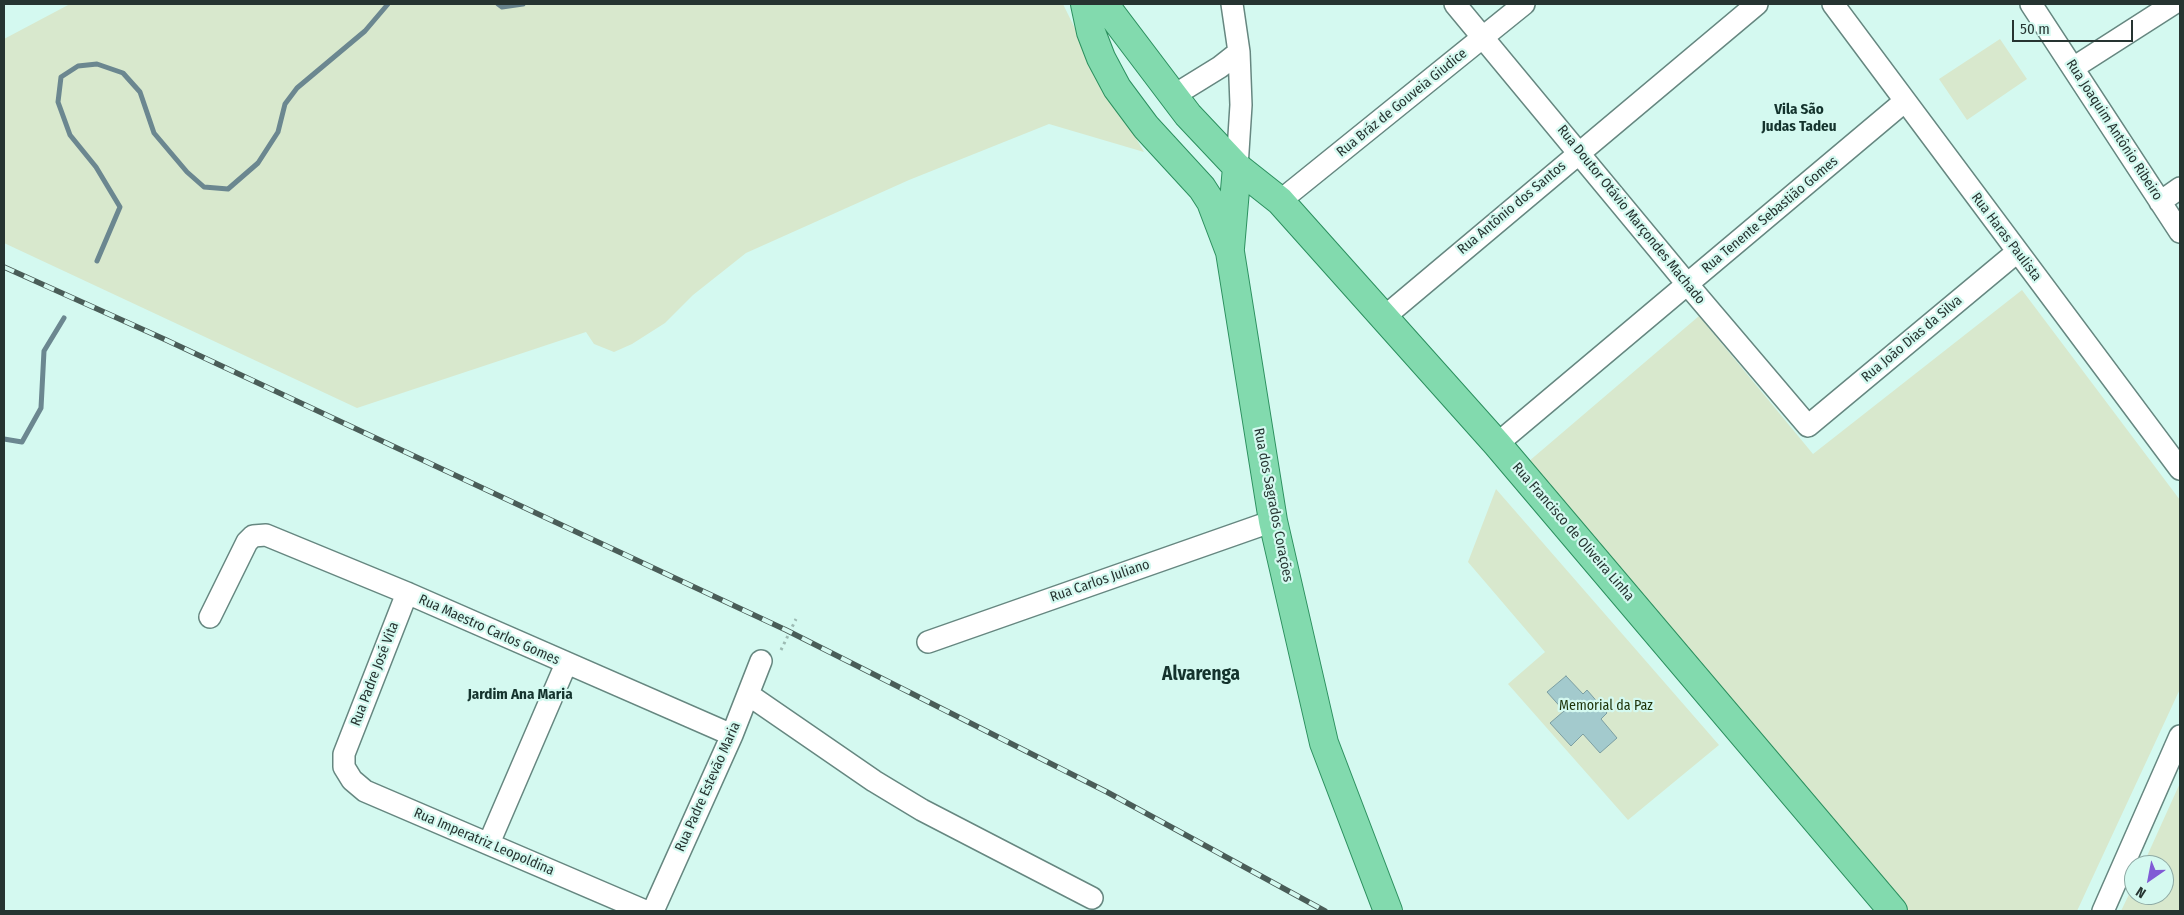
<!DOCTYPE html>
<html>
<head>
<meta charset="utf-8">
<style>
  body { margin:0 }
  #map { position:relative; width:2184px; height:915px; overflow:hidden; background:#d4f9f0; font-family:"Fira Sans Condensed",sans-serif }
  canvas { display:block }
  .frame { position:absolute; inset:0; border:5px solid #263431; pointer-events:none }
  .north { position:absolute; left:2124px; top:855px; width:50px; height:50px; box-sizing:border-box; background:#d4f9f0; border:1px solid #8eaaa4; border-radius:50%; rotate:213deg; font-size:14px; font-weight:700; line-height:20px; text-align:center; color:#263431 }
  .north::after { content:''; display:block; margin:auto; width:18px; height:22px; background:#805bd5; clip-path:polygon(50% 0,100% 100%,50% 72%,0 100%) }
  .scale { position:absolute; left:2012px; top:20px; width:121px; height:22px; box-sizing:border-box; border:2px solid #263431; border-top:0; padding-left:6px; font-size:15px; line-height:18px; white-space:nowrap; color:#263431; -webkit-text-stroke:4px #d4f9f0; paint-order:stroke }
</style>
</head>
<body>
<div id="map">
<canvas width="2184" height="915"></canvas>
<div class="frame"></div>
<div class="north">N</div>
<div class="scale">50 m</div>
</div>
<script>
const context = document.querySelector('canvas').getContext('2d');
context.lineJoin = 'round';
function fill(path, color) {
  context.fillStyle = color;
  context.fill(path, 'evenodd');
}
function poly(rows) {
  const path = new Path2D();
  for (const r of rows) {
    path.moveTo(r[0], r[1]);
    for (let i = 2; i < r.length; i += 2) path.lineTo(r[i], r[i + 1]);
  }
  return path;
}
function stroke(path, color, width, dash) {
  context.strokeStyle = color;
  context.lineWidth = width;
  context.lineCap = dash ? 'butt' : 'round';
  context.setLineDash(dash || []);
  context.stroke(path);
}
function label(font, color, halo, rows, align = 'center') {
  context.font = font + ' "Fira Sans Condensed",sans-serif';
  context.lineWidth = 4.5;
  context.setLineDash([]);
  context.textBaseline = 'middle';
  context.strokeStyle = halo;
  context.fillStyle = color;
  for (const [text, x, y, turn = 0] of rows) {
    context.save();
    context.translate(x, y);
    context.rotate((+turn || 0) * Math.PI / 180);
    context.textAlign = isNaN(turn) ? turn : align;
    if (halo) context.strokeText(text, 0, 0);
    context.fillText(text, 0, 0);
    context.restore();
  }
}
fill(poly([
  [70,4,1063,4,1089,57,1144,152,1049,124,909,180,746,253,693,295,665,323,632,344,614,352,594,344,586,332,357,408,4,243,4,39],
  [2000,39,2027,79,1967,120,1939,79],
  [2022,290,2180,500,2180,689,2077,911,1908,911,1528,462,1699,316,1813,454],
  [1496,489,1719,745,1628,820,1508,684,1545,652,1468,562],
  [2180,783,2180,911,2121,911,2134,884,2134,895,2164,895,2164,865,2143,865]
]), '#d8e8cd');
stroke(poly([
  [498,4,502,7,523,4],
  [97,261,120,207,96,167,70,135,58,102,61,77,78,66,97,64,123,73,140,92,154,133,187,172,204,187,228,189,258,163,278,132,285,104,297,88,365,31,388,4],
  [4,439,22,442,41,408,44,351,64,318]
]), '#6b8790', 5);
const building = poly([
  [1566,676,1583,694,1587,690,1607,713,1601,719,1617,738,1600,753,1583,734,1571,746,1550,723,1564,711,1547,692,1566,676]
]);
fill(building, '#a3cacd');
stroke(building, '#7c9fa2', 1);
const minor = poly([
  [1232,4,1239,52,1241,105,1237,167],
  [1455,4,1688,285,1808,426,2017,252],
  [1833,4,2180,469],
  [2031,4,2180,232],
  [2073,68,2173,4],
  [1173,96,1220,67,1239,52],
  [1280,201,1524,4],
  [2160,202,2180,188],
  [1383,318,1757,4],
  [1497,444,1905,101],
  [407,593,344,754,344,767,352,780,365,791,645,911],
  [210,617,247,542,253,536,266,535,407,593,732,735],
  [928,642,1273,521],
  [749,695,874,781,922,810,1092,898],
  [489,843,566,664],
  [653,911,732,735,761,661],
  [2103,911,2180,736]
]);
const major = poly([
  [1085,4,1091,32,1101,58,1117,88,1146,127,1202,188,1211,202,1230,252,1273,521,1324,743,1388,911],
  [1104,4,1188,115,1237,167,1280,201,1497,444,1893,911],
  [1230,248,1237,167]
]);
stroke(minor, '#668780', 24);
stroke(major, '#2c905f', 30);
stroke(poly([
  [781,650,796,619]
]), '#9cbab3', 3, [2.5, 4]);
stroke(minor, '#fff', 21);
stroke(major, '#82daae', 28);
const rail = poly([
  [4,267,164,339,786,630,1107,792,1325,911]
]);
stroke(rail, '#4a5d58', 5.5);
stroke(rail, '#d4f9f0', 4, [11]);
label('14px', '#263431', '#d4f9f0', [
  ["Rua Bráz de Gouveia Giudice",1402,103,-39],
  ["Rua Joaquim Antônio Ribeiro",2114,130,57],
  ["Rua Antônio dos Santos",1512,208,-40],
  ["Rua Doutor Otávio Marçondes Machado",1631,215,51],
  ["Rua Tenente Sebastião Gomes",1770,215,-40],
  ["Rua Haras Paulista",2006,237,53],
  ["Rua João Dias da Silva",1912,339,-40],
  ["Rua dos Sagrados Corações",1273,505,79],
  ["Rua Francisco de Oliveira Linha",1573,532,49],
  ["Rua Carlos Juliano",1100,581,-19],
  ["Rua Maestro Carlos Gomes",489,630,24],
  ["Rua Padre José Vita",375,674,-69],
  ["Rua Padre Estevão Maria",708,787,-66],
  ["Rua Imperatriz Leopoldina",484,842,23]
]);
label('14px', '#1c3207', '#d4f9f0', [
  ["Memorial da Paz",1606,706]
]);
label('bold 15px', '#14332d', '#d4f9f0', [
  ["Vila São",1799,110],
  ["Judas Tadeu",1799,127],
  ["Jardim Ana Maria",520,695]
]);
label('bold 19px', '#14332d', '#d4f9f0', [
  ["Alvarenga",1201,675]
]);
</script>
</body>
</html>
